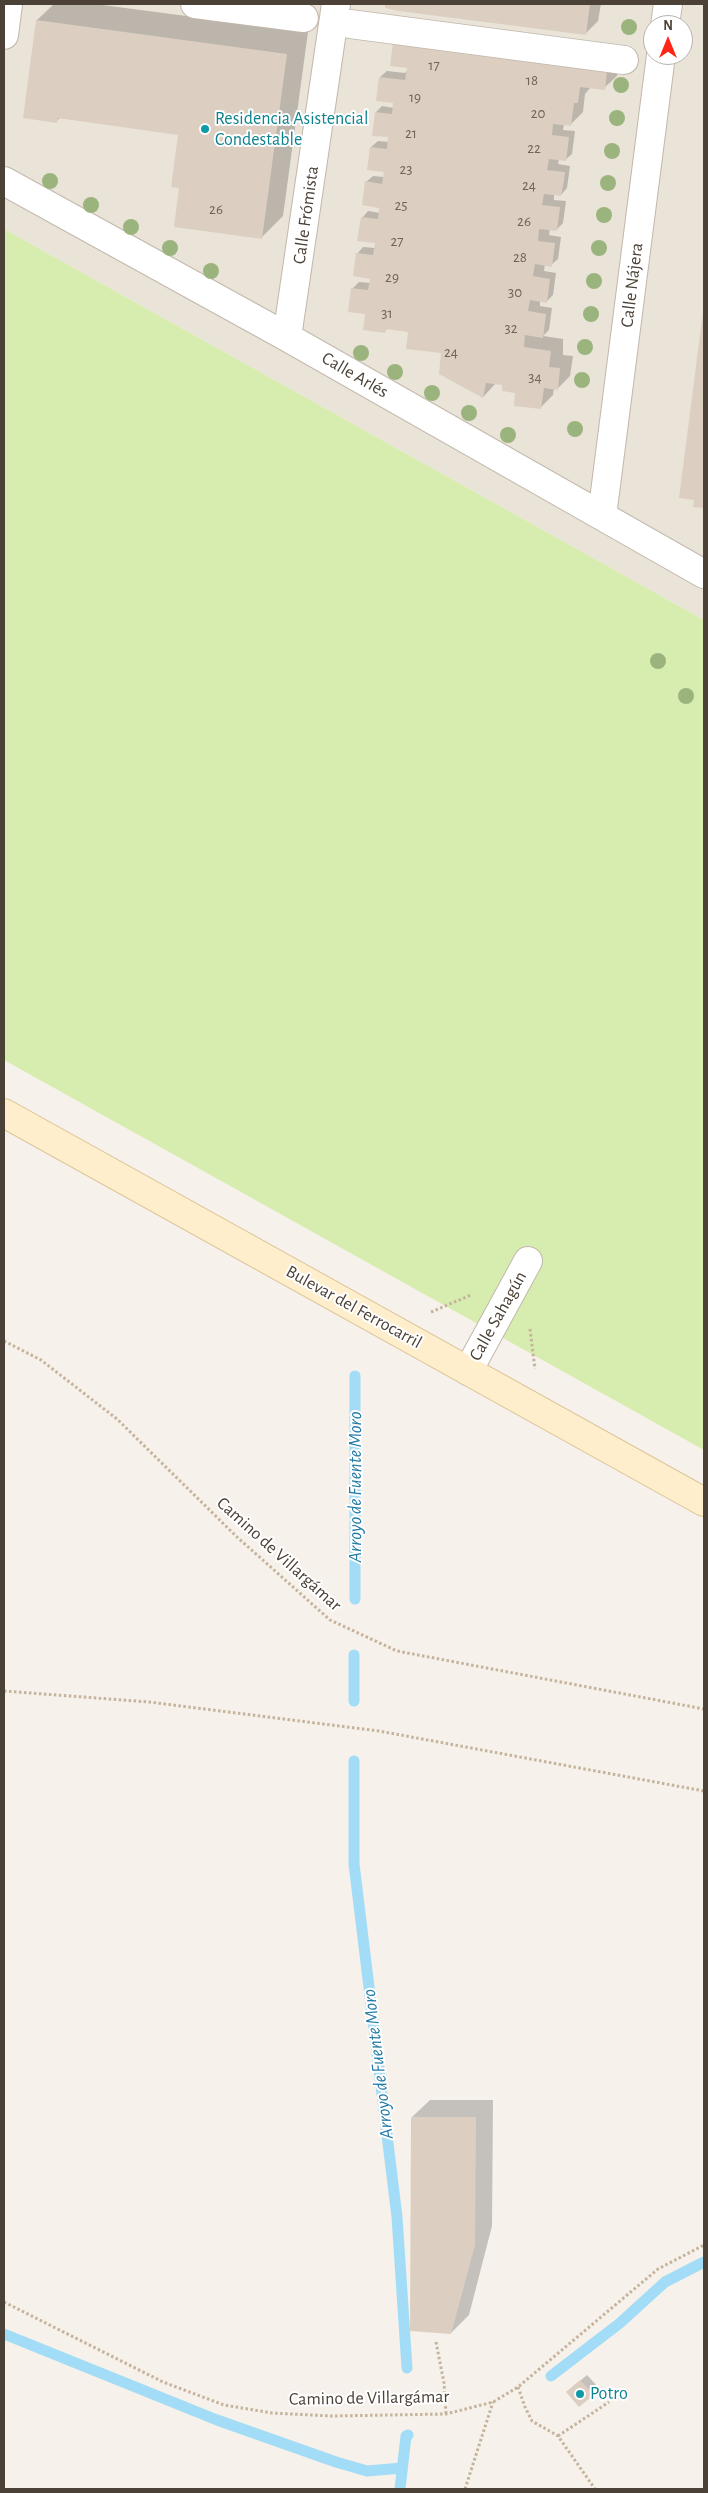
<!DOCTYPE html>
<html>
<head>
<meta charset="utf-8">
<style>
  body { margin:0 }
  #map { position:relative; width:708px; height:2493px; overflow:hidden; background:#f6f1ea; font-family:"Alegreya Sans",sans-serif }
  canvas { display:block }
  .frame { position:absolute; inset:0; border:5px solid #4b4137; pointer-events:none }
  .north { position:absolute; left:643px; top:15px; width:50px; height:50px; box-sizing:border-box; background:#fff; border:1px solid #b7b3af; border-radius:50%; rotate:0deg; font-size:14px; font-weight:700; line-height:20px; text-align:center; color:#4b4137 }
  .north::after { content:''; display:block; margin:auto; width:18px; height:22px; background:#ff2518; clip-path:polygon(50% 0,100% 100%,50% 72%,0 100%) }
</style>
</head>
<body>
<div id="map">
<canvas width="708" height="2493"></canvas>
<div class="frame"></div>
<div class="north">N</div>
</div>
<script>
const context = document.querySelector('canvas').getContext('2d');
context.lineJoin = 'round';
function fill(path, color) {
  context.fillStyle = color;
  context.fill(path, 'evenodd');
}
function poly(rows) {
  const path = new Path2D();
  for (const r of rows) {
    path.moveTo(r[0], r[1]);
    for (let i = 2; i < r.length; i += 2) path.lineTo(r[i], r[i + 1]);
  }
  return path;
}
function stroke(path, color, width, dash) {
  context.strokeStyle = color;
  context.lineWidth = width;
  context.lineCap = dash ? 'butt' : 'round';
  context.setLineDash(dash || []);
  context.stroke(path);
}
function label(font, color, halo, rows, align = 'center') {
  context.font = font + ' "Alegreya Sans",sans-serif';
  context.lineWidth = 4;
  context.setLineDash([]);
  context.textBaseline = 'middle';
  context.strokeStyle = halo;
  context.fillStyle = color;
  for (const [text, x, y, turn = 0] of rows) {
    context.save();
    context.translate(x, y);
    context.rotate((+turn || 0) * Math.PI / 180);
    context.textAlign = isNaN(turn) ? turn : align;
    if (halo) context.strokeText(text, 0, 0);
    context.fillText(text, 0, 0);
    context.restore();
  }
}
fill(poly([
  [4,4,704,4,704,620,4,229],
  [653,25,683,25,683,55,653,55]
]), '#eae3d8');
fill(poly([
  [4,229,704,620,704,1450,4,1060]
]), '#d7edb0');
fill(poly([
  [54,4,95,4,308,32,283,216,261,238,180,187,180,134,60,118,56,121,37,20],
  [387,4,601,4,598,21,585,34,386,7],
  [619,58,617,76,604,88,591,87,585,94,583,112,570,125,564,124,563,130,575,131,572,154,565,160,559,159,558,164,570,166,567,188,561,195,554,194,554,200,566,201,563,223,556,230,550,229,549,235,561,237,558,259,551,265,545,264,544,271,556,273,553,295,547,301,540,300,540,306,552,308,549,330,543,336,563,339,563,355,573,356,570,376,557,389,554,388,553,395,540,408,519,392,504,384,496,383,483,397,443,353,410,331,388,328,384,332,367,313,352,289,359,282,370,283,371,278,357,254,363,247,375,248,376,242,362,218,368,211,380,213,381,207,366,182,373,176,384,177,385,171,371,147,378,141,389,142,390,136,376,112,382,106,394,108,395,101,380,77,387,71,405,73,408,70],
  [704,313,704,507,694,505],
  [430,2100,493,2100,492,2226,469,2315,451,2333,412,2117],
  [587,2375,599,2388,593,2394,574,2386]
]), '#0003');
stroke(poly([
  [355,1599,355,1376],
  [354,1655,354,1701],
  [354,1761,354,1864,397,2217,407,2368],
  [4,2334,217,2420,336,2462,367,2471,402,2468],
  [551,2376,620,2323,665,2282,704,2262],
  [400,2489,406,2436,408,2435]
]), '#a3dcf6', 11);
fill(poly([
  [385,4,590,4,586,35,399,11,385,8],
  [36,20,287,54,262,239,174,227,179,188,171,187,178,135,58,118,57,123,23,118],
  [393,42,607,71,605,90,580,87,578,103,574,103,571,126,553,124,552,135,569,137,568,146,566,161,549,159,547,170,565,172,564,181,561,196,544,194,542,205,560,207,557,231,539,229,538,241,555,243,552,267,535,264,533,276,550,279,547,303,530,300,528,311,546,314,543,338,525,335,524,347,551,351,549,367,560,368,558,390,544,388,541,409,514,406,515,393,502,391,502,385,486,383,483,398,439,374,441,353,406,349,408,332,386,329,385,333,363,330,365,314,348,312,351,288,368,290,370,279,353,276,356,253,373,255,375,243,357,241,361,217,378,219,379,208,362,205,365,181,382,184,384,172,367,170,370,147,387,149,388,137,372,136,375,112,392,114,393,103,376,101,379,77,405,80,407,68,390,66],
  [703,312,704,312,704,508,693,507,694,500,679,498],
  [411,2117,476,2117,475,2245,451,2334,410,2331],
  [580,2380,594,2395,579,2407,566,2392]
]), '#dccfc1');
const street = poly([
  [195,4,304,18],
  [350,24,624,60],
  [665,25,668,4],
  [4,35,8,4],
  [4,181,287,337,704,574],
  [287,337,336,4],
  [602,516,661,55],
  [468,1371,528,1261]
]);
const secondary = poly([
  [4,1113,704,1502]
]);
stroke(street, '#c2b8ac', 30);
stroke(secondary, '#dcc499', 30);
stroke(poly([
  [431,1312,471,1295],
  [530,1329,535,1369],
  [4,1341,41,1360,117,1419,237,1537,330,1620,397,1651,704,1709],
  [4,1691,149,1702,379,1731,704,1791],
  [4,2302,163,2382,224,2405,272,2413,332,2416,446,2414,493,2402,518,2387,658,2269,704,2245],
  [436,2342,444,2383,446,2414],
  [518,2387,525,2407,532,2421,558,2436,595,2489],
  [558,2436,609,2402],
  [465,2489,493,2402]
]), '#c5b39c', 3, [2.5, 2.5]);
stroke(street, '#fff', 28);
stroke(secondary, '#ffeecb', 28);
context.fillStyle = '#9bb47e';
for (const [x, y] of [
  [629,27],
  [621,85],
  [617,118],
  [612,151],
  [50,181],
  [608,183],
  [91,205],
  [604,215],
  [131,227],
  [170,248],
  [599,248],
  [211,271],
  [594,281],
  [591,314],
  [585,347],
  [361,353],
  [395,372],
  [582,380],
  [432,393],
  [469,413],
  [575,429],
  [508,435],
  [658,661],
  [686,696]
]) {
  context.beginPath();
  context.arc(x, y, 8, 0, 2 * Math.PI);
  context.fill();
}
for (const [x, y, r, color] of [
  [205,129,5,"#0f9aa8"],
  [580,2394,5,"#0f9aa8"]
]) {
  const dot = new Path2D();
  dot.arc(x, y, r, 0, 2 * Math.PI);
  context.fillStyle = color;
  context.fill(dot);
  stroke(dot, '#fff', 2);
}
label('15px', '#6f645a', null, [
  ["17",434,65],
  ["18",532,80],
  ["19",415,97],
  ["20",538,113],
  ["21",411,133],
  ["22",534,148],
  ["23",406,169],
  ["24",529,185],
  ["25",401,205],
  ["26",216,209],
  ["26",524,221],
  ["27",397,241],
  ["28",520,257],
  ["29",392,277],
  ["30",515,292],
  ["31",387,313],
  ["32",511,328],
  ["24",451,352],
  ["34",535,377]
]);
label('18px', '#0d838f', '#fff', [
  ["Residencia Asistencial",215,119],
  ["Condestable",215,140],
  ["Potro",590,2394]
], 'left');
label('18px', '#4b4137', '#fff', [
  ["Calle Frómista",306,215,-82],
  ["Calle Nájera",632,285,-83],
  ["Calle Arlés",355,375,30],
  ["Bulevar del Ferrocarril",354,1307,29],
  ["Calle Sahagún",498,1316,-61],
  ["Camino de Villargámar",279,1554,42],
  ["Camino de Villargámar",369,2398,-1]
]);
label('italic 19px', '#247ba6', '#fff', [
  ["Arroyo de Fuente Moro",355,1487,-90],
  ["Arroyo de Fuente Moro",378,2064,-97]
]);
</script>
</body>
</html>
